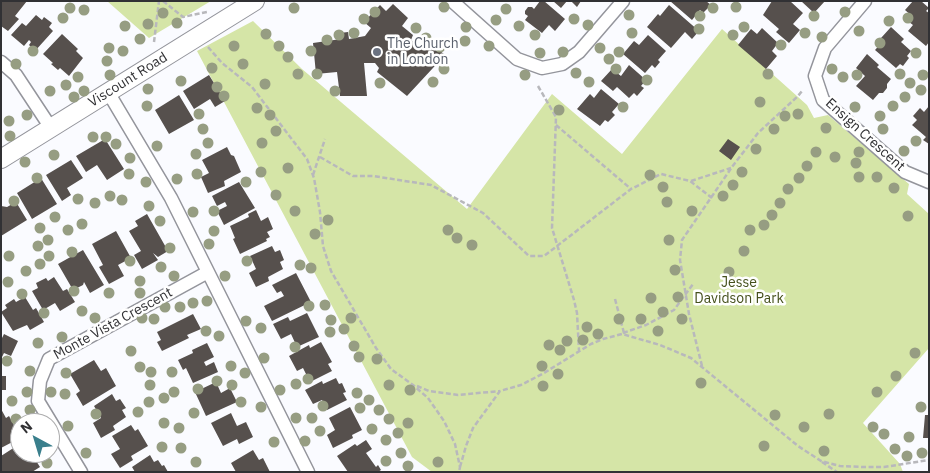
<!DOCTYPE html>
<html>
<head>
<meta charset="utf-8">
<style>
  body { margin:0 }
  #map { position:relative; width:930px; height:473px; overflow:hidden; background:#fafbff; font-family:"IBM Plex Sans",sans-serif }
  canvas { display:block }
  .frame { position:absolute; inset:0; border:2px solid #313134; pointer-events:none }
  .north { position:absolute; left:10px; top:413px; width:50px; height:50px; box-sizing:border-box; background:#fff; border:1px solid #adadae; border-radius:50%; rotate:321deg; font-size:14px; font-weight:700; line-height:20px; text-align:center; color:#313134 }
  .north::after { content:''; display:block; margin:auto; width:18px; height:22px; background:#3a7f8c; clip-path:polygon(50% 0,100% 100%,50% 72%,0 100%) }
</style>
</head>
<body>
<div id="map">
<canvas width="930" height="473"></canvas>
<div class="frame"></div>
<div class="north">N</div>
</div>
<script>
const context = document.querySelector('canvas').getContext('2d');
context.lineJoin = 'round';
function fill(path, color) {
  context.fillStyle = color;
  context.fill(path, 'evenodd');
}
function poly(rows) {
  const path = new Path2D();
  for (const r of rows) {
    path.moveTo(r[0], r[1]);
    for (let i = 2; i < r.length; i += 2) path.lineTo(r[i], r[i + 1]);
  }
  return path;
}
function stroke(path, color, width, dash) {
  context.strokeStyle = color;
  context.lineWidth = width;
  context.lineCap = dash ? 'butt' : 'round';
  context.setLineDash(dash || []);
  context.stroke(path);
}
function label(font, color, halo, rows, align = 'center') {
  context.font = font + ' "IBM Plex Sans",sans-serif';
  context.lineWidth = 5;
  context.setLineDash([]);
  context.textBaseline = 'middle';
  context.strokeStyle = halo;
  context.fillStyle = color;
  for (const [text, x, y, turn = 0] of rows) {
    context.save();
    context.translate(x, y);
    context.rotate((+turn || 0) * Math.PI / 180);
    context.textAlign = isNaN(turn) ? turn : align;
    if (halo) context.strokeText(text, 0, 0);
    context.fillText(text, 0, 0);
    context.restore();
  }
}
fill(poly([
  [107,1,211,1,149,38],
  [253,21,302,69,467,209,552,94,622,154,722,29,807,105,814,118,828,115,909,184,907,194,929,214,929,348,863,423,900,464,903,472,432,472,412,457,197,51]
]), '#d5e5a7');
fill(poly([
  [1,1,27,1,15,16,19,19,8,31,1,26],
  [540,1,544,1,565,19,555,31,549,25,542,33,525,20,528,16,525,14,525,11,528,7,532,7,534,9],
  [553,1,567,1,561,8],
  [571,1,581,1,577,7],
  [670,1,706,1,711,5,703,13,700,10,692,20],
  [772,1,790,1,803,13,793,24,800,30,789,43,776,32,779,29,763,15],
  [801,1,825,1,814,13],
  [913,1,921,1,929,8,926,11,929,13,929,42,926,46,908,31,913,25,909,22,913,17,905,10],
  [393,4,408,18,402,26,413,35,411,40,422,48,428,41,445,55,407,96,377,72,379,68,375,63,364,63,367,96,340,96,337,72,316,74,313,43,341,39,340,33,348,32,349,39,365,36,371,28,364,22,380,5,386,11],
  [669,5,699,31,692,39,685,32,671,48,647,27,658,14,660,16],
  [36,15,42,20,44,17,52,23,49,27,53,31,35,51,29,45,31,42,29,40,24,46,11,35,22,23,26,26],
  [891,27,904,39,901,42,911,51,907,56,909,58,903,66,900,64,896,68,875,50,884,40,881,38],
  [762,28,778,43,772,51,777,56,766,69,738,45,751,29,757,34],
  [62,34,78,49,76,51,83,58,69,76,60,68,58,70,51,64,53,63,43,54],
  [648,35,666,51,658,60,660,62,655,68,652,65,645,73,623,54,634,41,639,45],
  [867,54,879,65,877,67,891,79,887,84,887,88,883,93,879,93,873,100,856,86,865,76,856,68],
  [629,65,646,80,641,86,644,88,637,96,634,93,629,98,617,87,613,91,601,81,612,69,621,76],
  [209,75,225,101,215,107,210,99,194,109,183,91],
  [601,89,619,104,612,112,615,115,608,122,605,120,600,126,577,109,590,94,594,98],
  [179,95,194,120,169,134,155,110],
  [929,106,929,144,923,140,926,137,912,125,917,120,913,116,920,108,924,112],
  [105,139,124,169,107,180,97,165,86,172,76,156],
  [728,139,740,147,731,160,719,151],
  [227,147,231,155,234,156,241,172,224,181,225,186,208,193,201,177,209,173,202,160],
  [71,160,83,178,67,188,71,195,62,201,46,175],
  [41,178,57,204,32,219,17,193],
  [239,182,255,208,224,225,217,211,227,206,225,202,217,206,212,196],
  [16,202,27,220,1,236,1,206,7,207],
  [256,210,261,221,268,217,273,229,267,232,270,237,266,239,267,241,240,254,233,239,235,238,230,226,249,217,248,214],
  [147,214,168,251,158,257,153,253,158,260,142,269,134,255,141,251,129,231,138,226,135,221],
  [116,231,131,258,118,265,124,276,109,284,99,267,103,265,92,244],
  [272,246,275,252,280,250,284,260,280,262,283,269,268,277,269,281,256,287,249,273,256,269,250,256],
  [83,250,104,285,90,293,84,282,83,285,73,290,58,264],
  [296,273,311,302,272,321,264,306,284,296,281,291,277,293,272,285],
  [54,277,63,291,67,289,75,302,60,311,55,303,43,310,32,291,38,288,36,283,46,278,48,281],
  [25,297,33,310,36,308,44,322,30,330,27,325,13,331,1,312,7,308,5,305,14,299,16,302],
  [307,313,319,337,297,347,291,334,281,339,273,324,288,317,290,321],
  [193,314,201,329,187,335,189,338,162,351,157,342,161,340,157,332],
  [4,334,18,341,11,356,4,353,1,359,1,340],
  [321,342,332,362,328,364,332,371,310,382,303,368,297,371,289,356,309,345,310,348],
  [207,343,214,357,204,362,206,366,214,362,218,372,193,383,186,368,183,370,178,360,193,353,192,350],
  [94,360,101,371,106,368,116,386,83,406,76,394,80,391,70,374],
  [1,376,6,376,6,390,1,390],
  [336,378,339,384,342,383,346,392,343,393,347,400,327,410,322,400,313,404,305,390,322,381,323,384],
  [216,382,221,393,230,388,237,402,206,416,195,392],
  [112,394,116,401,120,399,126,408,122,410,126,417,113,426,115,430,101,438,93,423,101,418,94,406],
  [350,407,362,430,352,435,353,438,333,448,327,435,335,430,329,418],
  [1,409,6,418,9,416,20,436,20,438,1,448],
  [231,413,237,426,246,422,253,437,239,444,237,439,223,446,211,423],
  [925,415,929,415,929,438,923,438],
  [131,425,135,431,138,429,148,446,131,456,133,460,120,468,111,454,120,449,112,436],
  [366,440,372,449,366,453,376,467,378,465,381,470,378,472,348,472,337,456,355,444,357,446],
  [15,447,22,458,31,453,40,467,32,472,1,472,1,456],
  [253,450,259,460,263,458,270,472,236,472,231,463],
  [150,455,154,462,158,460,162,466,164,465,168,472,135,472,132,467]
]), '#56504d');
const street = poly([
  [452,1,517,59,542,68,562,64,579,52,623,1],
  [865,1,825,48,815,76,823,100,905,172,929,182],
  [1,62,16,75,51,128],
  [108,92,171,198,308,472],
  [81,472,38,401,40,381,49,359,208,272]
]);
const secondary = poly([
  [1,159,255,1]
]);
stroke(street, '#94959c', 15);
stroke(secondary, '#94959c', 20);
stroke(poly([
  [163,1,183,17,207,12],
  [154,42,159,1],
  [208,47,222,63,252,87,307,159,314,178,320,212,323,246,331,271,376,348,391,369,413,385,428,398,444,421,455,444,460,467,459,472],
  [538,86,556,117,552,228,574,300,577,313,579,351],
  [556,125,631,189],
  [320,157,353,176,373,176,431,185,483,213,529,256,544,256,631,189,661,174,690,181,712,198],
  [313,175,325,139],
  [691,181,731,168],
  [615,299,624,333],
  [623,333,646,325,674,310,693,284],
  [702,366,689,314,680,260,682,240,732,167,758,133,798,96,802,91],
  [417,386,429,391,458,395,500,391],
  [822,462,837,472],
  [460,467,466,446,473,428,500,391,521,385,544,373,591,344,603,339,622,334,660,345,691,358,798,446,821,461,840,466,864,467,884,467,929,460]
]), '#b8b8bc', 2.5, [5, 2.5]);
stroke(street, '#fff', 12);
stroke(secondary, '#fff', 18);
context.fillStyle = '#969d82';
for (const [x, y] of [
  [444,7],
  [736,7],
  [70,8],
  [294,8],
  [713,8],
  [506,9],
  [84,10],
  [375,12],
  [845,12],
  [163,13],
  [629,15],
  [700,16],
  [814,16],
  [63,18],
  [908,18],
  [364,19],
  [574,19],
  [496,20],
  [889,21],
  [177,23],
  [148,24],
  [588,25],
  [125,26],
  [519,26],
  [466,27],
  [744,27],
  [416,28],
  [699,29],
  [859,31],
  [354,33],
  [632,33],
  [805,33],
  [266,34],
  [339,35],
  [535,35],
  [733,35],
  [822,37],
  [426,38],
  [140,39],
  [327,40],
  [465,41],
  [880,43],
  [781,45],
  [234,46],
  [279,46],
  [489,46],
  [440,47],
  [109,48],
  [600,48],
  [33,51],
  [123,51],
  [311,51],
  [563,52],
  [619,52],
  [540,53],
  [916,53],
  [288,57],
  [609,59],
  [107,61],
  [16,64],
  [243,64],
  [212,68],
  [444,69],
  [616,69],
  [832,69],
  [576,73],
  [298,74],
  [317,74],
  [768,74],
  [900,74],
  [110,75],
  [525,75],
  [857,75],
  [923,75],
  [78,77],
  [843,77],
  [647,80],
  [181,81],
  [433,82],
  [589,82],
  [380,83],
  [910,83],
  [265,84],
  [66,85],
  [217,87],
  [148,89],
  [921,90],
  [50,91],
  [84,91],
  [335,91],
  [224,96],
  [74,97],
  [905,97],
  [760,102],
  [147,106],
  [893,106],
  [623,107],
  [855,107],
  [257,108],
  [559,110],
  [199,114],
  [798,114],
  [27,115],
  [270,115],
  [785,116],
  [880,116],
  [9,121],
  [826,128],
  [203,129],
  [774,129],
  [883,129],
  [276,131],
  [10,136],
  [93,137],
  [106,137],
  [916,141],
  [208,143],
  [262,143],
  [116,144],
  [157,146],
  [756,149],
  [904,151],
  [816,152],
  [859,152],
  [196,154],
  [54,155],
  [835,157],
  [130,158],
  [25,162],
  [856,163],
  [807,166],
  [288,168],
  [261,172],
  [742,172],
  [129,174],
  [197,174],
  [650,175],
  [859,177],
  [877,177],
  [37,178],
  [799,178],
  [177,179],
  [146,182],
  [246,182],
  [733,185],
  [663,187],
  [894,188],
  [788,189],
  [276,195],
  [110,196],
  [723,196],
  [78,199],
  [122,200],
  [14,201],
  [667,202],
  [95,203],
  [780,203],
  [149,206],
  [214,211],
  [295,211],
  [692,211],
  [193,212],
  [772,215],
  [908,216],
  [55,217],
  [328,220],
  [160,221],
  [82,224],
  [764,225],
  [40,228],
  [68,230],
  [448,230],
  [750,230],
  [214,231],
  [315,234],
  [457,238],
  [48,240],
  [669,240],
  [209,244],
  [472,245],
  [38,246],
  [170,248],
  [744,251],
  [72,252],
  [9,256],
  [49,256],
  [130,261],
  [247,261],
  [40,264],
  [300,265],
  [161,267],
  [311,268],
  [675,270],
  [26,271],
  [729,272],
  [174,276],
  [225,276],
  [140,281],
  [8,282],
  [74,291],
  [109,293],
  [140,293],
  [22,294],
  [678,297],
  [651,298],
  [207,301],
  [193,303],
  [325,305],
  [309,306],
  [165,307],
  [180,307],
  [82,311],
  [663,312],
  [44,313],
  [95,318],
  [142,318],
  [351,318],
  [154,319],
  [619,319],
  [641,319],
  [682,319],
  [331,320],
  [246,321],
  [587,327],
  [261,328],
  [344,329],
  [206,331],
  [658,331],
  [330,332],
  [598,334],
  [219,336],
  [62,337],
  [583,340],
  [567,341],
  [38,343],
  [549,345],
  [354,346],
  [295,347],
  [560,350],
  [131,351],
  [915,353],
  [359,357],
  [264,358],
  [377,359],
  [7,361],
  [231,366],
  [542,366],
  [140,367],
  [30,371],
  [151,372],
  [172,372],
  [66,373],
  [245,373],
  [558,374],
  [896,376],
  [308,379],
  [217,381],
  [701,383],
  [296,384],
  [150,385],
  [232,385],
  [389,385],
  [543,386],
  [198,389],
  [280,390],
  [410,390],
  [27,392],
  [51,392],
  [174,392],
  [877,392],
  [357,393],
  [65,394],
  [164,398],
  [369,400],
  [12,401],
  [149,402],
  [241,402],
  [323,406],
  [261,407],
  [921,407],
  [360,408],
  [30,410],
  [379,410],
  [138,412],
  [194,413],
  [96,414],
  [829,414],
  [775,415],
  [296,418],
  [312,418],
  [16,419],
  [389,419],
  [164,423],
  [408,423],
  [68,426],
  [804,427],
  [873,427],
  [179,428],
  [372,429],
  [320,431],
  [398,433],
  [884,434],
  [909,437],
  [386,440],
  [305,441],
  [274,442],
  [764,446],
  [162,447],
  [181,448],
  [895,449],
  [824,451],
  [86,453],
  [401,453],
  [922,453],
  [907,456],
  [386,461],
  [196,462],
  [438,462],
  [47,463],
  [408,466]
]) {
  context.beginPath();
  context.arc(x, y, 5.5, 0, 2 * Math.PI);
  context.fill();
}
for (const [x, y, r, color] of [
  [377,52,5,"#6b7280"]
]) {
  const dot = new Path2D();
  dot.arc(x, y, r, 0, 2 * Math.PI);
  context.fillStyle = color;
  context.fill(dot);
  stroke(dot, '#fff', 2);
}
label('14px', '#5b616d', '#fff', [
  ["The Church",387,44],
  ["in London",387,60]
], 'left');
label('14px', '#313134', '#fff', [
  ["Viscount Road",128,80,-32],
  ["Ensign Crescent",865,135,42],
  ["Monte Vista Crescent",113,324,-29]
]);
label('14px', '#45501c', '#fff', [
  ["Jesse",739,283],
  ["Davidson Park",739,299]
]);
</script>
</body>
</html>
